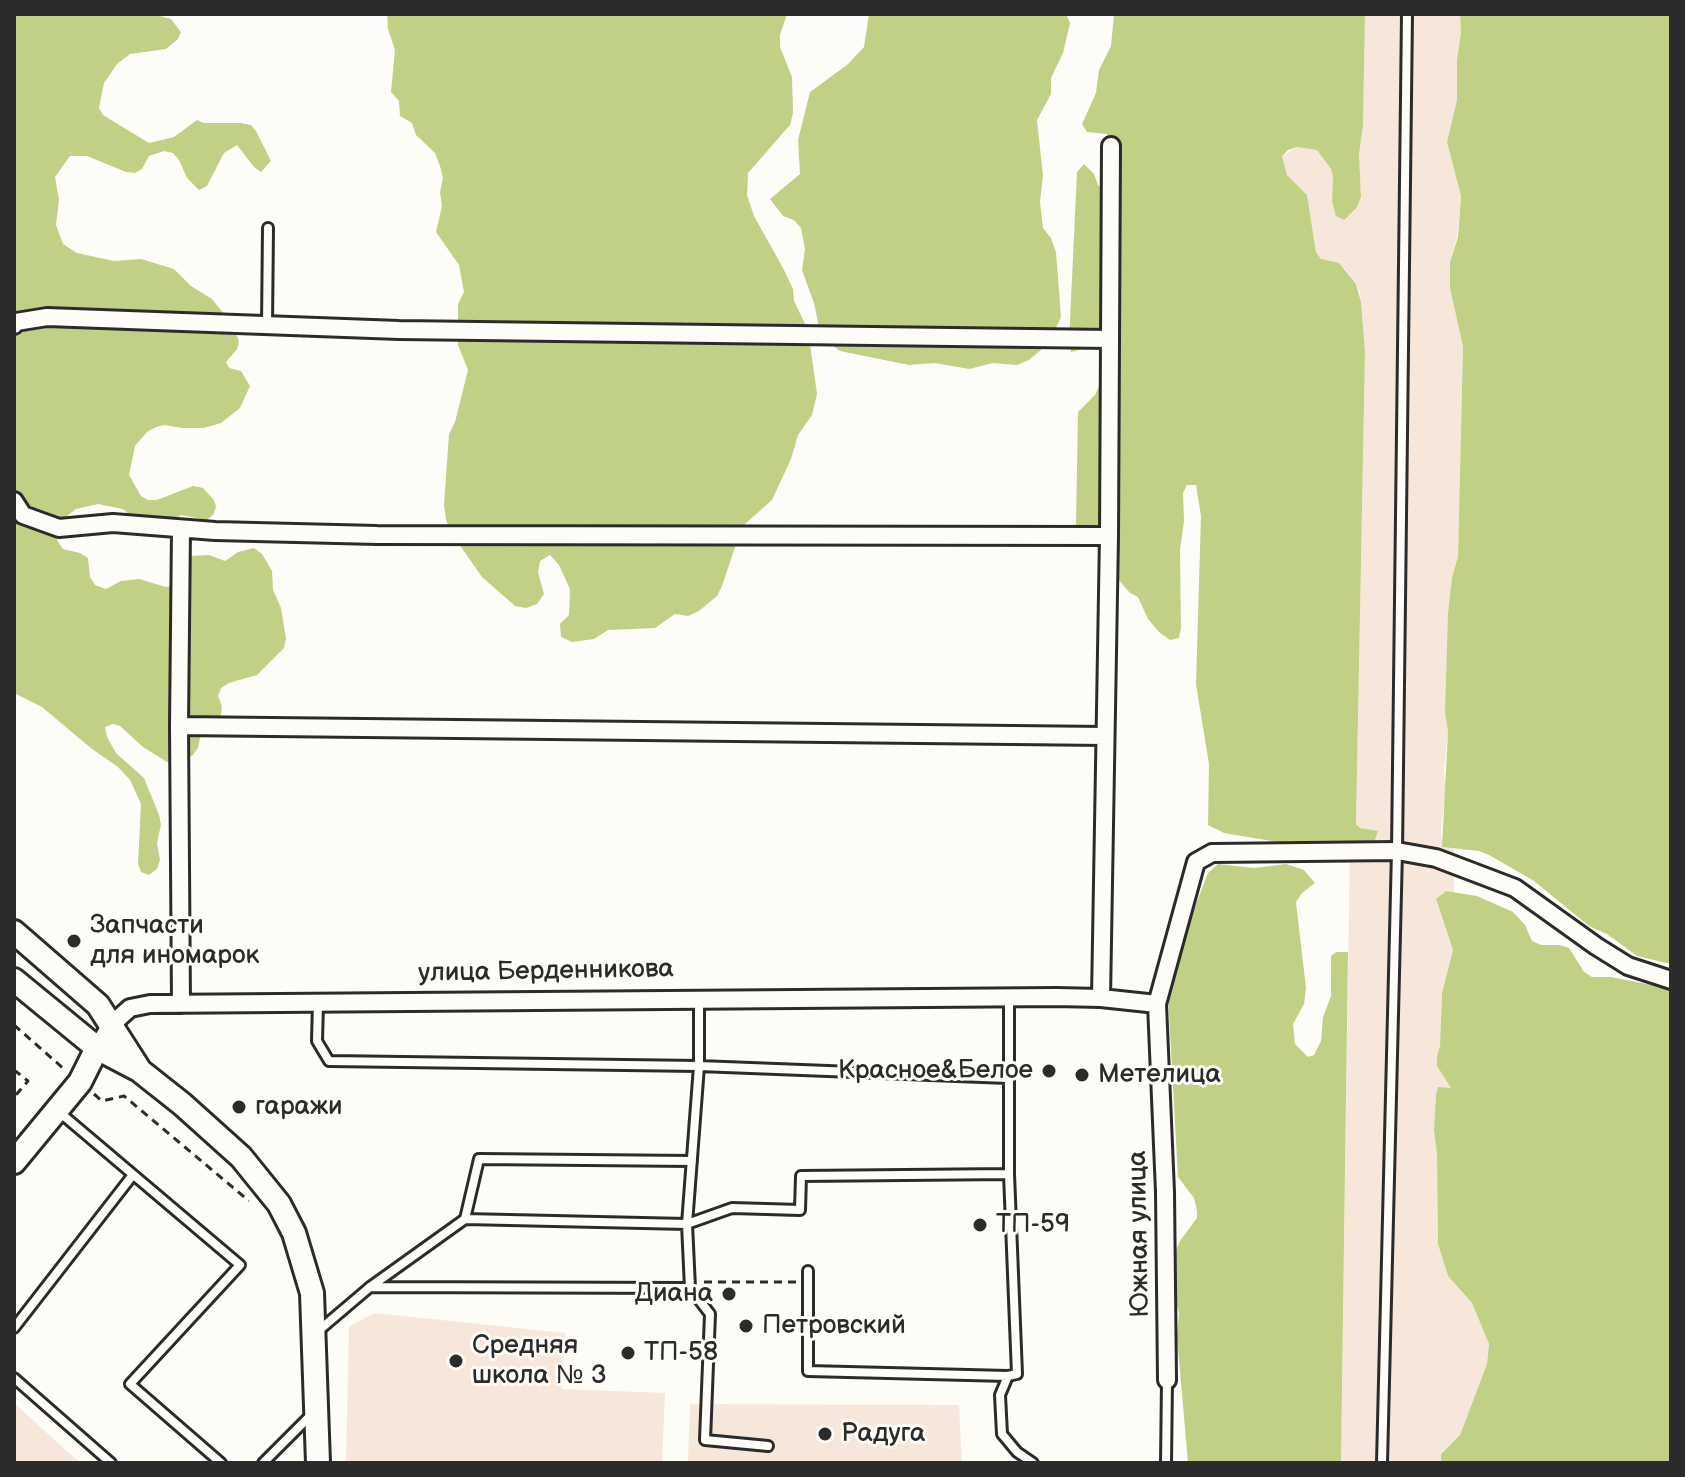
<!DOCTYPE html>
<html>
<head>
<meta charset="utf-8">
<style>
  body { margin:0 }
  #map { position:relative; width:1685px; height:1477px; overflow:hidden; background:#fdfcf7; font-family:"Balsamiq Sans",sans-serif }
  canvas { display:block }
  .frame { position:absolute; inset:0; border:16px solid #2b2b2b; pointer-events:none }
</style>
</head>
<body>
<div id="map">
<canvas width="1685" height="1477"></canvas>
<div class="frame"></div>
</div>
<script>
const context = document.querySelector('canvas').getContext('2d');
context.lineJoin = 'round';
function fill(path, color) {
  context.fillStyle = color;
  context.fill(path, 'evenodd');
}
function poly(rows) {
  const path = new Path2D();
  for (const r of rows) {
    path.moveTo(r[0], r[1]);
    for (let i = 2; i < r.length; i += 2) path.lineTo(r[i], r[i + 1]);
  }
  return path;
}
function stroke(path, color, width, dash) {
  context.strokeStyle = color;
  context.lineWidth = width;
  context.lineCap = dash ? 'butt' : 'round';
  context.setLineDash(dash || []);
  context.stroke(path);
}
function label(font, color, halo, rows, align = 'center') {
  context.font = font + ' "Balsamiq Sans",sans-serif';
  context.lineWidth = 6;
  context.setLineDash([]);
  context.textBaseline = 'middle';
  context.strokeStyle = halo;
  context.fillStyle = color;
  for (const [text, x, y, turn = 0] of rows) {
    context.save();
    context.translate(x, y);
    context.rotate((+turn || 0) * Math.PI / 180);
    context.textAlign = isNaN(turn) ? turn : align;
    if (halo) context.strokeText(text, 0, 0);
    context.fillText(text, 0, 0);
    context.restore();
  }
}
fill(poly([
  [1365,14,1460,14,1461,32,1457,60,1457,100,1447,142,1461,196,1457,237,1450,262,1450,288,1463,347,1458,557,1452,577,1448,635,1445,712,1448,732,1444,770,1446,791,1441,829,1443,847,1454,849,1454,892,1446,891,1436,899,1453,950,1442,993,1440,1046,1437,1056,1437,1066,1452,1089,1438,1088,1434,1131,1437,1154,1438,1244,1448,1276,1472,1303,1489,1344,1487,1364,1460,1435,1441,1453,1441,1463,1341,1463,1350,845,1375,840,1377,831,1360,828,1356,824,1365,351,1360,292,1356,284,1345,269,1321,259,1316,251,1307,195,1287,175,1282,156,1297,147,1317,150,1331,169,1333,178,1332,201,1361,197,1359,154,1363,126],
  [374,1313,565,1333,562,1389,665,1393,662,1463,346,1463,349,1327],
  [14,1403,80,1463,14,1463],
  [690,1404,959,1405,962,1463,688,1463]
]), '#f6e7da');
fill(poly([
  [14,14,152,14,171,19,181,32,178,39,166,49,130,54,117,64,104,83,99,108,103,115,149,143,174,137,197,120,204,123,241,123,251,125,256,131,271,161,261,172,254,167,237,145,224,153,207,186,199,190,187,178,179,160,173,153,164,151,149,156,142,169,135,173,126,172,87,156,70,156,55,177,59,200,56,225,63,244,77,253,114,261,141,259,174,269,191,286,212,299,232,324,239,341,237,349,226,362,229,368,241,371,250,386,240,408,221,423,204,428,182,428,164,425,156,427,147,432,135,446,129,475,141,496,148,500,157,500,193,486,203,488,214,500,216,507,213,515,207,520,181,515,167,524,145,529,123,509,98,504,76,509,58,523,55,533,58,542,63,549,80,553,88,558,90,577,95,585,106,589,121,581,139,579,166,587,175,585,191,556,209,555,225,561,238,552,254,548,262,554,272,571,273,590,281,608,286,639,284,648,257,675,229,683,221,688,218,696,222,706,221,715,203,723,198,748,192,756,167,762,143,747,120,726,113,724,105,727,107,737,116,753,144,778,159,815,161,825,157,843,160,860,157,869,149,875,141,872,138,864,141,804,130,780,118,767,92,749,42,707,14,693],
  [387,14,787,14,780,35,780,47,792,77,793,113,790,125,748,173,747,195,754,216,783,268,793,289,794,301,808,330,817,394,812,415,798,435,791,459,772,500,736,532,736,544,722,586,717,596,699,611,688,616,675,614,655,628,608,630,594,639,572,642,561,637,560,624,569,615,570,589,559,565,550,555,540,561,538,572,544,594,537,604,526,608,515,606,482,577,452,534,446,520,444,505,449,434,455,422,468,370,458,345,458,304,464,292,459,265,436,232,442,206,440,192,443,178,440,166,435,153,416,135,412,123,400,116,399,101,391,92,395,50,388,29],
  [869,14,1066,14,1070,23,1063,53,1051,78,1051,94,1037,120,1043,176,1040,202,1043,228,1051,238,1056,252,1061,317,1049,343,1029,360,1017,365,993,363,969,369,935,363,909,365,840,351,821,337,814,303,802,270,805,249,801,228,794,220,783,216,770,199,800,174,798,140,810,92,847,65,864,47],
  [1114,14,1365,14,1363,126,1359,154,1361,197,1357,207,1344,220,1336,216,1332,201,1333,178,1331,169,1317,150,1297,147,1288,150,1282,156,1287,175,1307,195,1316,252,1321,259,1339,263,1356,284,1361,302,1365,351,1356,824,1360,828,1378,831,1375,840,1367,844,1278,842,1224,833,1208,825,1209,764,1196,684,1201,516,1196,485,1187,485,1183,493,1184,521,1180,550,1181,628,1179,638,1170,640,1159,632,1148,619,1138,597,1130,593,1112,572,1102,546,1092,531,1076,526,1078,412,1095,395,1105,373,1104,344,1071,352,1069,342,1077,172,1084,164,1094,174,1098,185,1106,191,1121,175,1119,166,1111,154,1107,134,1087,132,1082,124,1096,93,1099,70,1111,46],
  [1460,14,1671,14,1671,964,1637,956,1607,934,1589,926,1534,881,1489,855,1479,851,1442,847,1448,732,1445,712,1448,614,1452,577,1458,557,1463,347,1450,288,1450,262,1458,237,1461,196,1447,142,1457,100,1457,60,1461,32],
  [1218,864,1254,868,1286,864,1304,870,1315,883,1302,893,1296,902,1306,988,1304,1004,1293,1024,1295,1044,1308,1057,1314,1055,1321,1041,1323,1017,1331,996,1331,956,1336,952,1348,952,1341,1463,1188,1463,1177,1336,1179,1314,1172,1281,1172,1259,1180,1241,1197,1218,1197,1211,1194,1198,1178,1177,1168,996,1183,939,1201,891,1208,873],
  [1446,891,1477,896,1513,912,1525,925,1532,941,1541,945,1560,945,1569,948,1584,972,1592,977,1611,977,1671,989,1671,1463,1441,1463,1441,1454,1460,1435,1487,1364,1489,1344,1472,1303,1448,1276,1438,1244,1437,1154,1434,1131,1436,1095,1438,1087,1451,1088,1437,1066,1437,1056,1440,1046,1442,993,1453,950,1436,899]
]), '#c0d186');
const lane = poly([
  [267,325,268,228],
  [318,1003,317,1041,329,1061,699,1066,1008,1078],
  [58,1111,240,1265,130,1384,221,1463],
  [465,1219,479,1159,692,1161],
  [808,1271,808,1371,1008,1376,1017,1374,1009,1174,1009,998],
  [370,1287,690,1288,687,1224,699,1066,699,999],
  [690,1288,710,1314,705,1440,768,1446],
  [14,1328,132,1176],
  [317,1332,370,1287,465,1219,687,1224,732,1208,800,1210,801,1176,1009,1174],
  [1008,1376,1000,1395,1002,1434,1017,1452,1033,1463],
  [14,1378,111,1463],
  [263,1463,313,1413],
  [1166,1463,1167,1381],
  [1382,1463,1397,851,1407,14]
]);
const street = poly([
  [14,325,16,322,47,317,399,330,1110,339],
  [14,501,23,515,59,528,113,523,215,531,377,535,1109,536],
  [179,726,1105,736],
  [1101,998,1109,536,1111,146],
  [181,1004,179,726,181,529],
  [97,1048,110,1026,130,1008,150,1004,1056,997,1101,998,1157,1004],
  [1167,1380,1165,1192,1157,1004,1196,862,1212,853,1397,851,1436,858,1515,888,1596,946,1628,966,1671,980]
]);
const secondary = poly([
  [14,932,98,1005,139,1069],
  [14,980,97,1048,139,1070,182,1104,241,1157,279,1204,294,1233,312,1293,318,1463],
  [14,1162,80,1082,97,1048]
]);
stroke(lane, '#2b2b2b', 14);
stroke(street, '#2b2b2b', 22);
stroke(secondary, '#2b2b2b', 28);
stroke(poly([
  [14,1025,64,1069],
  [14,1070,28,1081,14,1097],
  [94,1094,102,1101,124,1096,249,1201],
  [704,1282,796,1282]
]), '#2b2b2b', 3, [8, 6]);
stroke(lane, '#fdfcf7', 8);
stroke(street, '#fdfcf7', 16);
stroke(secondary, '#fdfcf7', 22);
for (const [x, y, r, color] of [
  [74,941,8,"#2b2b2b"],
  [1049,1071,8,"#2b2b2b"],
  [1082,1075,8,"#2b2b2b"],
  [239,1107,8,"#2b2b2b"],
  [980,1225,8,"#2b2b2b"],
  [729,1294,8,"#2b2b2b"],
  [746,1326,8,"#2b2b2b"],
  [628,1353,8,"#2b2b2b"],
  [456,1361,8,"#2b2b2b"],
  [825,1434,8,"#2b2b2b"]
]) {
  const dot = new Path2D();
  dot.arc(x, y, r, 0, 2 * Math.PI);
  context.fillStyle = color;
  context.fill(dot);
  stroke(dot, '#fdfcf7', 3);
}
label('26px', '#2b2b2b', '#fdfcf7', [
  ["Запчасти",90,926],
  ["для иномарок",90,956],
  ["Красное&Белое",1033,1071,"right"],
  ["Метелица",1098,1075],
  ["гаражи",255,1107],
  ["ТП-59",996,1225],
  ["Диана",713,1294,"right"],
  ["Петровский",762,1326],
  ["Средняя",472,1346],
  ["школа № 3",472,1376],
  ["ТП-58",644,1353],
  ["Радуга",841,1434]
], 'left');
label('26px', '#2b2b2b', '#fdfcf7', [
  ["улица Берденникова",546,972,-1],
  ["Южная улица",1140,1234,-91]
]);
</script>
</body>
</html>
